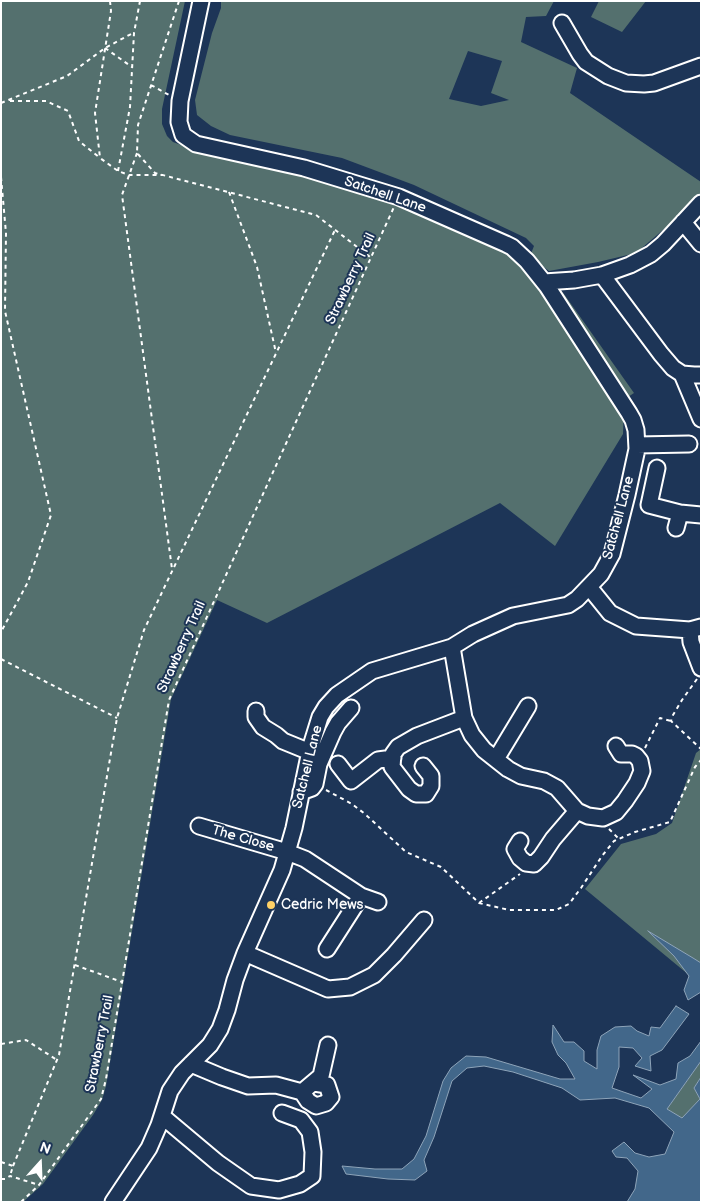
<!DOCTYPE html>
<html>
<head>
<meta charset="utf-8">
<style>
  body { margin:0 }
  #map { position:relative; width:702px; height:1203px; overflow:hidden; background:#1d3557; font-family:"Balsamiq Sans",sans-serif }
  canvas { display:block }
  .frame { position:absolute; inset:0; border:2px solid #fff; pointer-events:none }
  .north { position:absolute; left:15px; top:1138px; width:50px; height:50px; -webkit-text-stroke:4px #1d3557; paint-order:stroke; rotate:20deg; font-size:14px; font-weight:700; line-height:20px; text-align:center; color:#fff }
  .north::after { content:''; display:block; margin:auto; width:18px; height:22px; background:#fff; clip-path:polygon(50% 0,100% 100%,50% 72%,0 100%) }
</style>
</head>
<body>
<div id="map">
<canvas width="702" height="1203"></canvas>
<div class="frame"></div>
<div class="north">N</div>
</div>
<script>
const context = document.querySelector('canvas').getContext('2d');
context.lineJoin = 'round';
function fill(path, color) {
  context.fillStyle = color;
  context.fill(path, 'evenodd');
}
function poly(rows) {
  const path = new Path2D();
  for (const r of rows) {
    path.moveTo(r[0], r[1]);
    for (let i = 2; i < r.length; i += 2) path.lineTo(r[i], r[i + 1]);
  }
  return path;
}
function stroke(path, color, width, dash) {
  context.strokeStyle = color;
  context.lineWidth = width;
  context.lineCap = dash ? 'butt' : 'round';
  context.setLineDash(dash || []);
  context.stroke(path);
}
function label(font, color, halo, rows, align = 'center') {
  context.font = font + ' "Balsamiq Sans",sans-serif';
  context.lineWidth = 4;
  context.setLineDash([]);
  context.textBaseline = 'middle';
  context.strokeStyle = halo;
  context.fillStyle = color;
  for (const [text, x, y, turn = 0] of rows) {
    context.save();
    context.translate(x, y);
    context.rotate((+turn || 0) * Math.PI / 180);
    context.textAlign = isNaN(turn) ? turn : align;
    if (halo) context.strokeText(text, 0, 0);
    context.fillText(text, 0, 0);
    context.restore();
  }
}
fill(poly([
  [1,1,185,1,162,109,162,124,167,136,173,142,184,146,301,170,400,202,512,253,547,286,559,289,564,294,634,393,622,401,624,405,623,434,555,546,500,503,267,623,217,600,171,699,106,1086,102,1100,93,1115,43,1184,23,1202,1,1202],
  [221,1,554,1,546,16,526,17,521,42,577,68,570,93,701,182,701,192,671,223,636,253,598,262,549,271,530,256,534,246,526,238,414,185,342,158,230,135,211,126,197,115,195,100,212,33,221,8],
  [468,51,502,61,491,93,509,100,481,106,449,99],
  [599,1,646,1,622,32,591,17],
  [701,749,701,985,585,889,621,844,656,834,672,823,696,753],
  [701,1061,701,1077,694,1088,700,1099,682,1119,667,1109]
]), '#54706e');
const water = poly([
  [648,931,693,958,701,963,701,992,688,1000,684,990,689,976,674,956,648,931],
  [676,1006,689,1014,662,1050,650,1056,651,1071,635,1066,642,1058,633,1048,619,1047,619,1067,612,1088,641,1098,652,1089,633,1075,660,1085,676,1079,678,1063,690,1056,701,1041,701,1061,667,1109,682,1118,700,1099,694,1088,701,1077,701,1202,627,1202,635,1189,638,1171,627,1158,616,1157,612,1151,624,1142,635,1153,649,1157,665,1154,674,1132,649,1108,615,1098,580,1100,562,1088,513,1072,484,1066,467,1068,452,1081,434,1137,424,1160,427,1171,415,1180,388,1179,346,1174,342,1166,375,1169,402,1169,414,1159,426,1136,443,1081,451,1068,466,1056,486,1057,560,1079,575,1079,566,1063,558,1055,552,1042,553,1025,564,1042,574,1042,584,1051,584,1061,597,1069,597,1050,601,1036,615,1027,631,1026,637,1031,649,1036,651,1027,660,1028,676,1006]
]);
fill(water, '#42678a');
stroke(water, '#8ea4b9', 1);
const minor = poly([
  [562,23,580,54,586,62,608,76,626,83,644,84,654,83,701,66],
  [683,222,701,244],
  [602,275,661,354,673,368,682,374,694,375,701,375],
  [544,282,574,280,602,275,630,265,651,254,663,244,701,203],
  [682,374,701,419],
  [637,445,689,444],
  [657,468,649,505,680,513,701,515],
  [676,528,680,513],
  [589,587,610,613,636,626,690,630,701,627],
  [690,630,691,642,701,668],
  [452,647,464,718,472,735,484,750,508,769,521,776,544,781,557,788,577,811,553,839,541,857,534,864,526,863,520,858,515,849,520,841],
  [256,711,256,717,263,727,276,735,283,741,310,752],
  [496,759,528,706],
  [338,764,351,781,378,760,393,758],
  [423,766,431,776,431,786,426,794,416,794,409,789,392,767,393,754,398,747,417,736,464,718],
  [301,792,312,788,315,784,319,764,333,732,338,723,351,708],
  [577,811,588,816,603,818,616,812,625,801,637,783,642,771,640,761,636,756,632,754,621,754,616,746],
  [199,826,287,852,305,859,361,896,378,902],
  [327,949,361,896],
  [245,953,328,989,350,987,374,975,394,955,424,920],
  [191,1064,222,1077,248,1086,276,1085,302,1092,321,1076,328,1045],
  [302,1092,308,1101,316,1106,326,1103,331,1097,327,1085,314,1083],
  [162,1116,218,1163,251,1186,279,1190,300,1184,312,1176,313,1152,310,1132,301,1120,282,1113],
  [113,1202,149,1148,159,1125,170,1091,182,1073,210,1045,220,1029,227,1010,235,980,245,953,282,870,294,828,311,746,320,717,326,707,337,695,372,671,452,647,473,634,513,616,568,605,577,599,601,574,612,554,627,495,637,449,636,430,633,420,629,413,547,286,527,261,512,247,506,244,399,197,304,168,196,144,183,135,179,122,180,101,201,1]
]);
stroke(minor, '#fff', 19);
stroke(poly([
  [110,1,111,11,95,113,100,158,118,171,129,175,162,175],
  [179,1,138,125,137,153,155,173,316,215,370,257],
  [105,48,132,67],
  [151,85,169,95],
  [10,101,46,101,68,111,79,141,99,157],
  [1,103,67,76,105,48,133,33],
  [137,153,122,195,172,569],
  [118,171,130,107,134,33,140,1],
  [1,177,6,233,5,311,51,515,28,582,1,632],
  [229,192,257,267,276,353],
  [1,659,117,718],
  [697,679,682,700,673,715,671,721,701,749],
  [645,748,660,718,671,721],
  [326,790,352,804,365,814,406,852,441,867,479,903,509,910,556,910,569,904,581,888,602,856,614,841,635,832,670,822,695,767,701,760],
  [609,829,619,839],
  [479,903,520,874],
  [75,965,122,982],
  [1,1044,26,1040,57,1060],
  [1,1162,13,1166,10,1176],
  [13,1166,59,1055,117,718,144,630,335,230],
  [1,1179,5,1179,10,1176,39,1185],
  [21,1202,39,1185,101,1099,106,1079,169,700,394,207]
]), '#fff', 2, [4, 4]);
stroke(minor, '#1d3557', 15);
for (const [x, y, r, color] of [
  [271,905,5,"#ffd166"]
]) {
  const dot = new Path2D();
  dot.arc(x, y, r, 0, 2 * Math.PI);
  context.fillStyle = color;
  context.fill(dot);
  stroke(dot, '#1d3557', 2);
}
label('14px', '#fff', '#1d3557', [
  ["Satchell Lane",385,195,19],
  ["Strawberry Trail",351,279,-65],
  ["Satchell Lane",619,518,-75],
  ["Strawberry Trail",182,647,-66],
  ["Satchell Lane",308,767,-76],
  ["The Close",243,839,16],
  ["Strawberry Trail",100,1044,-79]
]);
label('14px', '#fff', '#1d3557', [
  ["Cedric Mews",281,905]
], 'left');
</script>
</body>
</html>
